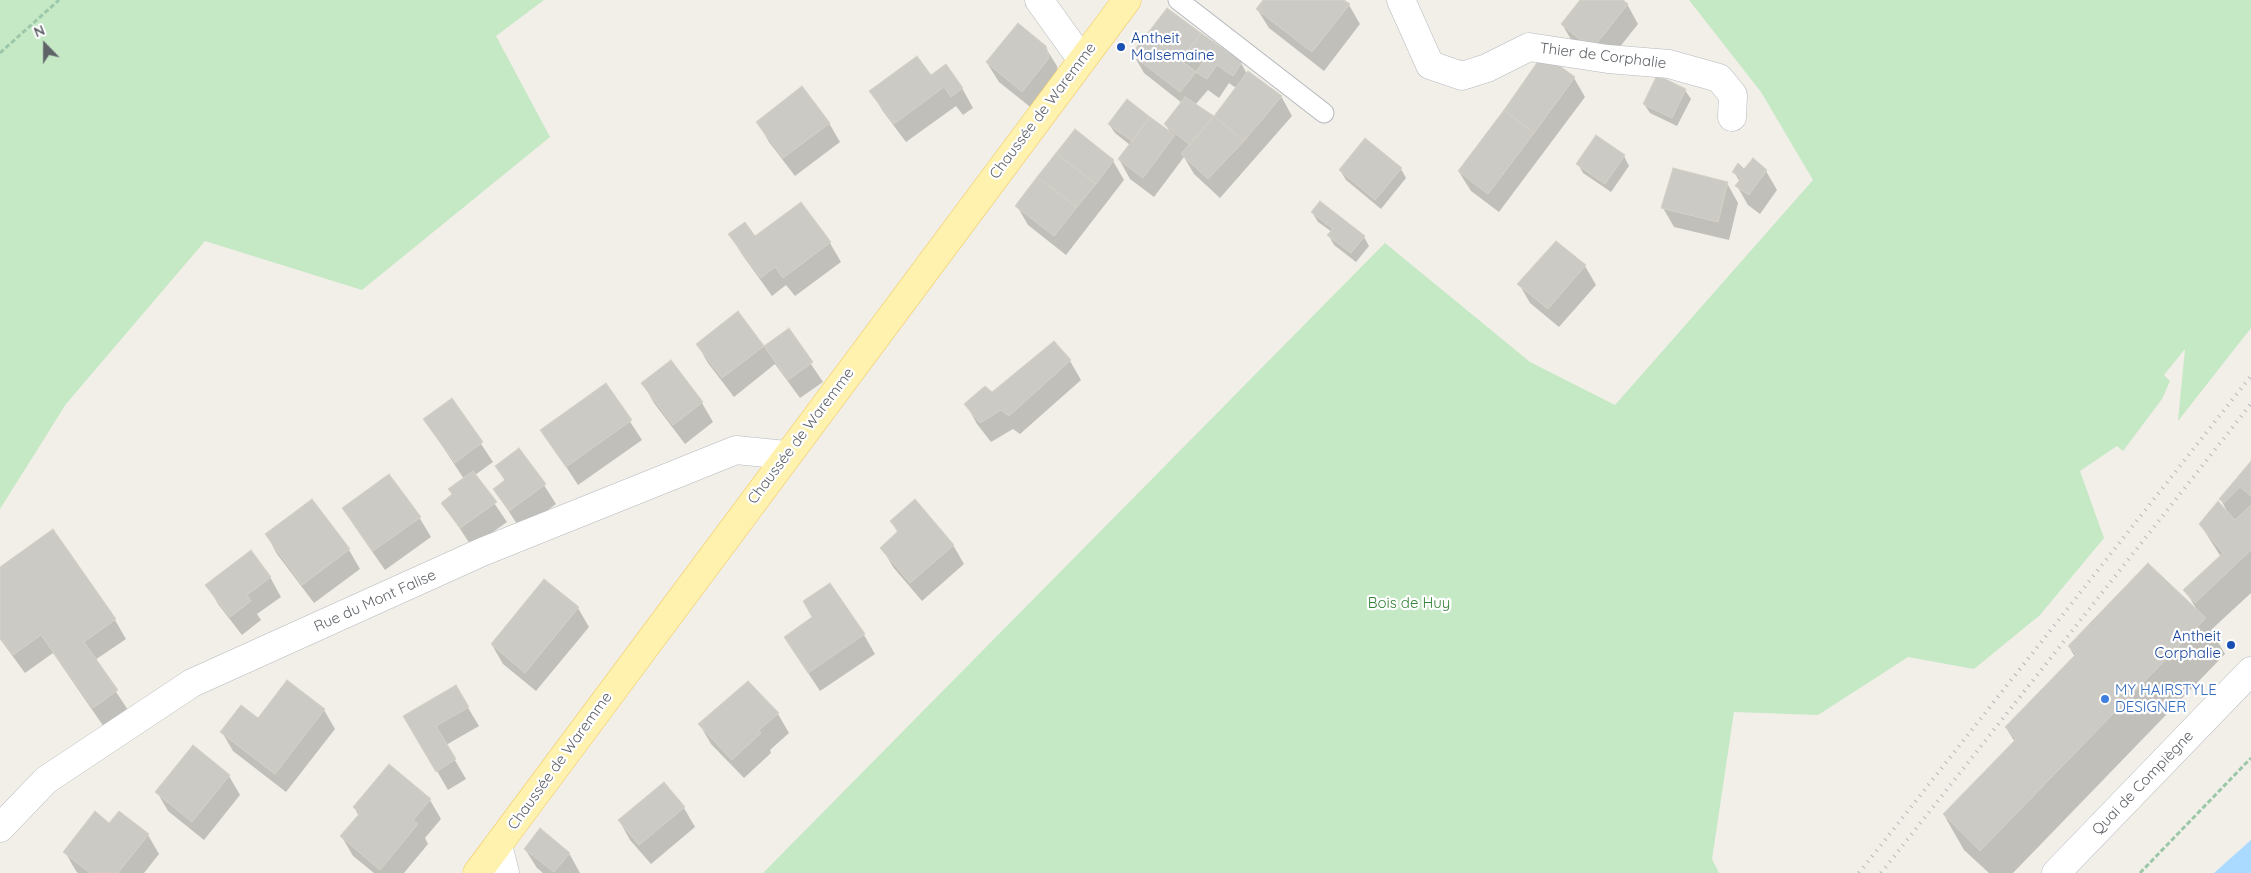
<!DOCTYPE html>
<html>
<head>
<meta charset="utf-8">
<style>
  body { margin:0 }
  #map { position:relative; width:2251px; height:873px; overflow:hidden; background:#f1efe8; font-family:Quicksand,sans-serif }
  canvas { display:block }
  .north { position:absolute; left:20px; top:20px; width:50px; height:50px; -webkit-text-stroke:4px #fff; paint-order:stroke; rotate:338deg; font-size:14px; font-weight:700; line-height:20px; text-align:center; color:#5f6368 }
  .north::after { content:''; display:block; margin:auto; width:18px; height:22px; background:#5f6368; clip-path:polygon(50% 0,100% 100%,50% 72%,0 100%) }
</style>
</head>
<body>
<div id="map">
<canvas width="2251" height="873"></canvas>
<div class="north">N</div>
</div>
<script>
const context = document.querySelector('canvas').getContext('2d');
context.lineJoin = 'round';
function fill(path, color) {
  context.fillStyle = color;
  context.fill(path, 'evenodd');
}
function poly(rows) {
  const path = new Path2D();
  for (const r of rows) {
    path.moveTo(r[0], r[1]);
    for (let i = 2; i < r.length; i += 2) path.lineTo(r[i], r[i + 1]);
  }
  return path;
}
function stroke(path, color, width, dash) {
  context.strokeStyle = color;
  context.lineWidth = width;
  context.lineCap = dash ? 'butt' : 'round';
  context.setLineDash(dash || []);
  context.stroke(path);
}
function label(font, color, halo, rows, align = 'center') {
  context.font = font + ' Quicksand,sans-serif';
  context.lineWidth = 4.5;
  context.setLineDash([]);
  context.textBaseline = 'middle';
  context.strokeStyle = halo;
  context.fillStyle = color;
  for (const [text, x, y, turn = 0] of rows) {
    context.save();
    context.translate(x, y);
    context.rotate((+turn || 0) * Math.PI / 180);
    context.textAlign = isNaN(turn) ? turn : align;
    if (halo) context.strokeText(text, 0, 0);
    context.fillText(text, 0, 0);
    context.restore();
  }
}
fill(poly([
  [0,0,544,0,496,36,550,137,362,290,205,241,66,404,0,509],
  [1689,0,2251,0,2251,328,2178,421,2185,349,2164,375,2170,381,2162,399,2123,451,2117,446,2080,471,2104,538,2040,615,1974,669,1908,657,1818,715,1734,712,1712,859,1719,873,763,873,1385,243,1530,362,1615,405,1813,180,1761,92]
]), '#c5e8c5');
fill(poly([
  [2251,840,2251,873,2214,873]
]), '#aadaff');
fill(poly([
  [1264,0,1342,0,1349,5,1360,24,1324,71,1269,28,1257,9],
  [1581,0,1621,0,1627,4,1638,24,1604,67,1573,43,1562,24],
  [1167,10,1241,63,1247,74,1281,96,1292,116,1220,198,1194,174,1184,157,1154,197,1130,179,1119,159,1130,145,1115,133,1109,124,1171,133,1165,124,1182,103,1144,73,1133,54],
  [1229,83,1236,88,1214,117,1195,105,1208,90,1219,98],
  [1045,47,1057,66,1059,78,1034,110,999,82,987,63],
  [1543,56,1574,78,1585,97,1499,212,1471,191,1459,172],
  [931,76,962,88,973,108,963,115,956,106,906,142,882,110,871,91],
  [1685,90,1691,99,1677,126,1650,113,1644,104],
  [758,123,829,123,840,142,795,176,769,142],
  [1075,131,1113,161,1124,180,1066,255,1028,225,1017,206],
  [1624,156,1629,166,1611,192,1583,173,1578,164],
  [1401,169,1406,178,1381,209,1346,180,1340,170],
  [1766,171,1777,190,1760,214,1748,205,1737,186,1740,182,1734,172],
  [1727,183,1738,203,1729,240,1674,227,1663,208],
  [801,204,830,243,841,262,795,296,786,285,772,296,741,253,730,234,755,238],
  [1312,212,1364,237,1369,246,1356,262,1334,245,1329,236,1332,232,1318,222],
  [1585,266,1596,285,1559,327,1530,303,1519,284],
  [737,313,763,347,788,330,823,382,800,398,775,364,734,397,708,363,697,344],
  [1070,361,1081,380,1020,434,1013,429,991,442,977,424,966,404],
  [671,362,702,403,713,422,685,444,654,403,643,384],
  [606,385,642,440,578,485,542,430],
  [452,400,493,462,475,475,507,522,472,547,443,503,453,495,464,479,425,420],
  [2251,463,2251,593,2211,630,2225,654,2013,873,1989,873,1964,850,1944,815,2015,742,2006,728,2075,657,2069,647,2197,610,2185,590,2221,557,2200,524,2228,513,2221,500],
  [497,466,544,485,556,504,521,530,494,489,505,481],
  [344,508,419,517,431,537,385,570,355,527],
  [891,521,953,545,964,564,922,601,893,567,882,548,898,533],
  [52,531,115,620,126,639,95,660,128,710,104,727,53,653,25,673,0,639,0,568],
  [266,534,349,550,360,569,314,603,277,554],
  [270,577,281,597,257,614,261,620,242,635,218,604,207,585],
  [578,608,589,627,536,691,503,664,492,645],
  [814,617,864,635,875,654,820,691,785,638],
  [455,686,479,726,446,745,466,779,448,790,405,716],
  [324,710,335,729,286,792,233,751,222,732,258,720],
  [778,714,789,733,770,750,771,753,744,778,711,744,700,725],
  [229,776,240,795,204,840,168,811,157,792],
  [430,800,441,819,425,838,428,844,404,873,374,873,353,856,342,837,359,816,354,807],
  [684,808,695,827,651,864,630,840,619,820],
  [110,825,148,835,159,854,144,873,78,873,76,871,65,852],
  [525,849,569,853,580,873,543,873,537,868]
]), '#0003');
const building = poly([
  [1263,0,1344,0,1350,4,1312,52,1256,9,1263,0],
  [1580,0,1623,0,1628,4,1592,49,1561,24,1580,0],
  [1167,8,1201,33,1181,60,1147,34,1167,8],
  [1018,23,1046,46,1049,58,1022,92,986,62,1018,23],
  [1201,33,1242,62,1233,76,1217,65,1207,79,1196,72,1203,62,1188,51,1201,33],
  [1147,34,1196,72,1180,92,1131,54,1147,34],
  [1543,54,1575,77,1534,133,1504,110,1543,54],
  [917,56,931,75,946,64,963,88,951,97,944,87,894,124,869,91,917,56],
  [1248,71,1282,96,1244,141,1214,116,1248,71],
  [1657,75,1686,89,1672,118,1643,104,1657,75],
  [802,86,830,123,783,158,756,122,802,86],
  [1185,97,1214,116,1190,145,1164,124,1185,97],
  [1127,99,1150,117,1132,141,1108,124,1127,99],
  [1504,110,1534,133,1488,194,1458,171,1504,110],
  [1214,116,1244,141,1208,179,1181,154,1214,116],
  [1150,117,1175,135,1143,178,1118,159,1150,117],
  [1075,129,1114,160,1096,184,1056,153,1075,129],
  [1596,135,1625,155,1605,184,1576,164,1596,135],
  [1365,138,1402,168,1375,200,1339,170,1365,138],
  [1056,153,1096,184,1077,207,1037,177,1056,153],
  [1753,158,1767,170,1749,195,1735,186,1741,178,1732,172,1738,163,1744,169,1753,158],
  [1673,168,1728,182,1718,222,1661,208,1673,168],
  [1037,177,1077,207,1054,236,1015,206,1037,177],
  [1320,201,1365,236,1351,253,1327,235,1333,229,1311,212,1320,201],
  [801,202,831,242,783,278,775,267,761,278,728,234,745,222,755,236,801,202],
  [1556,241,1586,265,1548,309,1517,284,1556,241],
  [738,311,764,346,722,378,696,344,738,311],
  [789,328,813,362,788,380,764,346,789,328],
  [1054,341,1071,360,1009,416,1001,410,980,423,964,404,985,386,992,392,1054,341],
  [671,360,703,402,673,425,641,383,671,360],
  [606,383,632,420,566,467,540,430,606,383],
  [452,398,483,442,455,463,423,419,452,398],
  [519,448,546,484,509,511,493,489,505,480,495,466,519,448],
  [2251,461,2251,496,2240,487,2224,503,2219,499,2251,461],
  [473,471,497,502,460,528,441,503,452,494,448,489,473,471],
  [389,474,421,517,373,551,342,508,389,474],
  [312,499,350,549,302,585,265,534,312,499],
  [915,499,954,545,910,583,880,548,898,531,890,521,915,499],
  [2218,501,2235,520,2251,505,2251,550,2195,603,2183,590,2223,553,2199,524,2218,501],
  [53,529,116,619,84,642,118,690,93,708,41,635,13,655,0,637,0,567,53,529],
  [251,550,271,577,247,595,251,601,230,617,205,585,251,550],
  [2148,563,2206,618,1980,851,1943,814,2016,739,2005,727,2076,654,2068,646,2148,563],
  [544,579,579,607,525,673,491,644,544,579],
  [830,583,865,634,808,673,784,637,812,617,803,601,830,583],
  [287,680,325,709,275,774,220,732,241,705,258,718,287,680],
  [748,681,779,713,759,730,761,733,732,760,698,724,748,681],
  [456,685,469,707,436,726,456,759,436,772,403,716,456,685],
  [193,745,230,775,192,822,155,792,193,745],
  [389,764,431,799,413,820,418,824,380,870,340,836,360,813,353,807,389,764],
  [664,782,685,807,639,845,618,820,664,782],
  [95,811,109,823,119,811,149,834,118,873,90,873,63,852,95,811],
  [540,828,570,853,554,872,524,849,540,828]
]);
fill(building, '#cccac5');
stroke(building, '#d6d1c6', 1);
const service = poly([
  [1178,0,1324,113]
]);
const minor = poly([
  [1039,0,1082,60],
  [1401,0,1430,65,1462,76,1487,68,1529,47,1608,59,1669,64,1719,78,1733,95,1732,117],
  [0,828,46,780,192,683,482,552,736,450,786,455],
  [498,845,505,873]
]);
const secondary = poly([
  [2056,873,2251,671]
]);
const primary = poly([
  [477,873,1127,0]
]);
stroke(service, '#b5b8bc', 21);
stroke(minor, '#b5b8bc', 29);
stroke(secondary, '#b6babf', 29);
stroke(primary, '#f2c960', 29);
stroke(poly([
  [0,53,59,0],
  [2140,873,2251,758]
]), '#9cc7a9', 3, [5, 2.5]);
stroke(service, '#fff', 19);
stroke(minor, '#fff', 28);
stroke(secondary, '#fff', 28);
stroke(primary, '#fff2af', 28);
stroke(poly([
  [1859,873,2251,376],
  [1881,873,2251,404]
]), '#b6b7b8', 4, [1, 6]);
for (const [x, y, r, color] of [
  [1121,47,5,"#1a4fb4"],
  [2231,645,5,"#1a4fb4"],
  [2105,699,5,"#3f7fe0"]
]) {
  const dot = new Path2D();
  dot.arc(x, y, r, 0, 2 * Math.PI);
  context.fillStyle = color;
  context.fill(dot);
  stroke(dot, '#fff', 2);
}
label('15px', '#164399', '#fff', [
  ["Antheit",1131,38],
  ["Malsemaine",1131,55],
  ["Antheit",2221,636,"right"],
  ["Corphalie",2221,653,"right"]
], 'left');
label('15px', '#5f6368', '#fff', [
  ["Thier de Corphalie",1603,56,7],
  ["Chaussée de Waremme",1043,111,-53],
  ["Chaussée de Waremme",801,436,-53],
  ["Rue du Mont Falise",375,601,-24],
  ["Chaussée de Waremme",560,761,-54],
  ["Quai de Compiègne",2143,783,-46]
]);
label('15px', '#348238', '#fff', [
  ["Bois de Huy",1409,603]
]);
label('15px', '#366cbe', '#fff', [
  ["MY HAIRSTYLE",2115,690],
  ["DESIGNER",2115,707]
], 'left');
</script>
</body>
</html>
